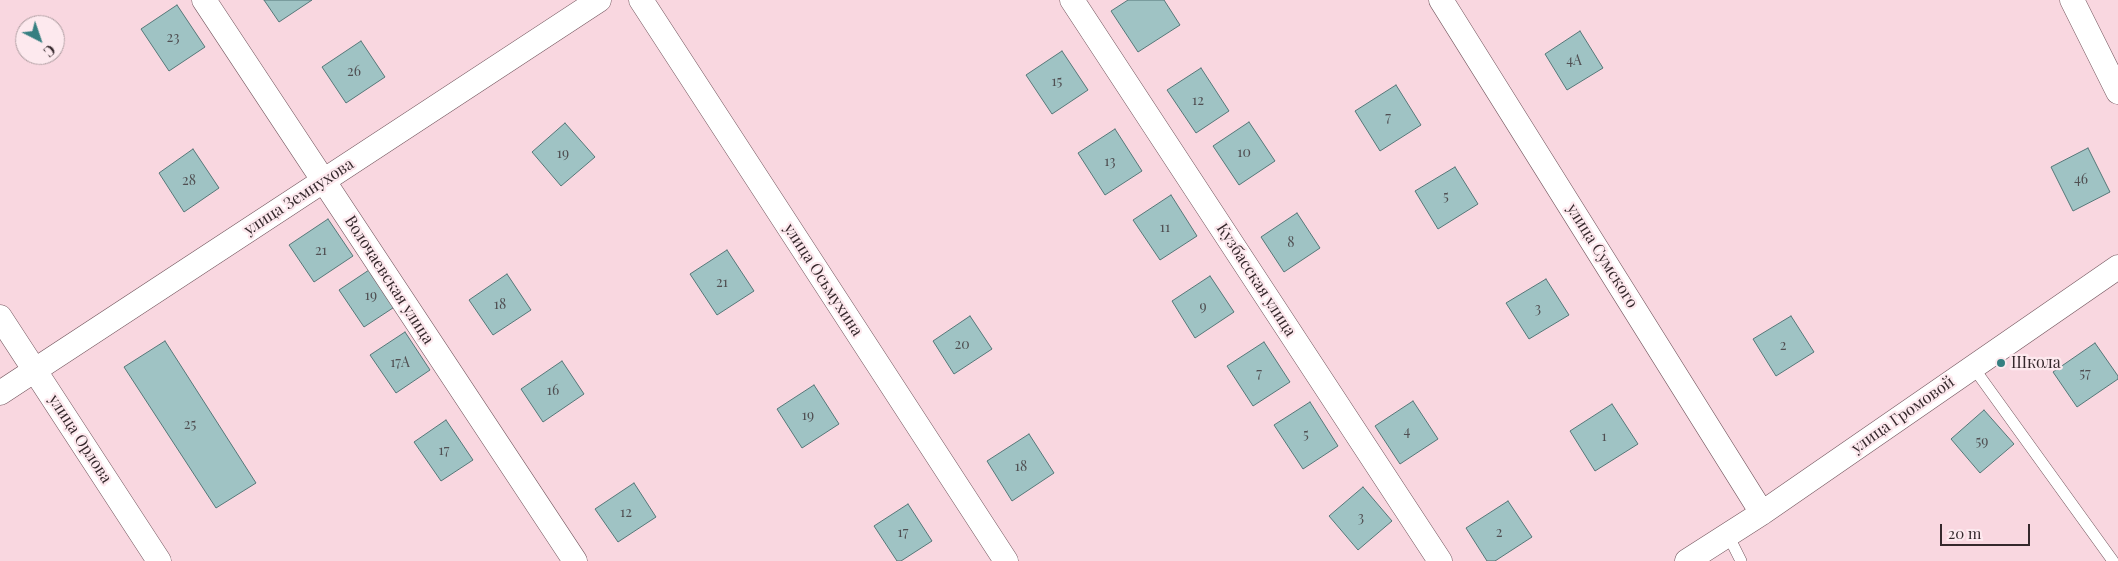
<!DOCTYPE html>
<html>
<head>
<meta charset="utf-8">
<style>
  body { margin:0 }
  #map { position:relative; width:2118px; height:561px; overflow:hidden; background:#f9d7e0; font-family:"Playfair Display",serif }
  canvas { display:block }
  .north { position:absolute; left:15px; top:15px; width:50px; height:50px; box-sizing:border-box; background:#fde9ee; border:1px solid #ad9ca0; border-radius:50%; rotate:139deg; font-size:14px; font-weight:700; line-height:20px; text-align:center; color:#35282c }
  .north::after { content:''; display:block; margin:auto; width:18px; height:22px; background:#367f81; clip-path:polygon(50% 0,100% 100%,50% 72%,0 100%) }
  .scale { position:absolute; left:1940px; top:524px; width:90px; height:22px; box-sizing:border-box; border:2px solid #35282c; border-top:0; padding-left:6px; font-size:15px; line-height:18px; white-space:nowrap; color:#35282c; -webkit-text-stroke:4px #fde9ee; paint-order:stroke }
</style>
</head>
<body>
<div id="map">
<canvas width="2118" height="561"></canvas>
<div class="north">С</div>
<div class="scale">20 m</div>
</div>
<script>
const context = document.querySelector('canvas').getContext('2d');
context.lineJoin = 'round';
function fill(path, color) {
  context.fillStyle = color;
  context.fill(path, 'evenodd');
}
function poly(rows) {
  const path = new Path2D();
  for (const r of rows) {
    path.moveTo(r[0], r[1]);
    for (let i = 2; i < r.length; i += 2) path.lineTo(r[i], r[i + 1]);
  }
  return path;
}
function stroke(path, color, width, dash) {
  context.strokeStyle = color;
  context.lineWidth = width;
  context.lineCap = dash ? 'butt' : 'round';
  context.setLineDash(dash || []);
  context.stroke(path);
}
function label(font, color, halo, rows, align = 'center') {
  context.font = font + ' "Playfair Display",serif';
  context.lineWidth = 4.5;
  context.setLineDash([]);
  context.textBaseline = 'middle';
  context.strokeStyle = halo;
  context.fillStyle = color;
  for (const [text, x, y, turn = 0] of rows) {
    context.save();
    context.translate(x, y);
    context.rotate((+turn || 0) * Math.PI / 180);
    context.textAlign = isNaN(turn) ? turn : align;
    if (halo) context.strokeText(text, 0, 0);
    context.fillText(text, 0, 0);
    context.restore();
  }
}
const building = poly([
  [264,0,312,0,279,22,264,0],
  [1128,0,1164,0,1180,25,1138,52,1111,11,1128,0],
  [177,5,205,47,169,71,141,29,177,5],
  [1580,31,1603,68,1567,90,1545,54,1580,31],
  [361,41,385,77,346,103,322,67,361,41],
  [1062,51,1088,90,1052,114,1026,75,1062,51],
  [1201,68,1229,111,1196,133,1167,90,1201,68],
  [1396,85,1421,125,1380,151,1355,111,1396,85],
  [1249,122,1275,161,1239,185,1213,146,1249,122],
  [565,123,595,157,561,186,532,152,565,123],
  [1115,129,1142,171,1105,195,1078,153,1115,129],
  [2088,148,2110,192,2073,211,2051,167,2088,148],
  [193,149,219,188,184,212,159,173,193,149],
  [1455,167,1478,204,1438,229,1415,191,1455,167],
  [1171,195,1197,236,1160,260,1133,220,1171,195],
  [1297,213,1320,248,1284,272,1261,237,1297,213],
  [328,219,353,256,314,282,289,245,328,219],
  [727,250,754,291,717,315,690,274,727,250],
  [378,264,402,302,364,327,339,290,378,264],
  [507,274,531,310,493,335,469,300,507,274],
  [1210,276,1234,312,1195,338,1172,301,1210,276],
  [1546,279,1569,315,1529,339,1506,303,1546,279],
  [970,316,992,349,954,374,933,341,970,316],
  [1791,316,1814,352,1776,376,1753,339,1791,316],
  [405,332,430,370,396,393,370,355,405,332],
  [165,341,256,483,216,508,124,367,165,341],
  [1264,342,1290,382,1253,406,1227,366,1264,342],
  [2095,343,2118,376,2118,379,2077,407,2053,372,2095,343],
  [562,361,584,394,543,422,521,389,562,361],
  [814,385,839,424,802,448,777,409,814,385],
  [1413,401,1438,439,1400,464,1375,426,1413,401],
  [1310,402,1338,446,1303,469,1274,425,1310,402],
  [1612,404,1638,444,1595,471,1570,431,1612,404],
  [1984,410,2014,444,1980,473,1951,439,1984,410],
  [446,420,473,460,441,481,414,442,446,420],
  [1029,434,1054,473,1012,501,987,461,1029,434],
  [634,483,656,517,618,542,595,509,634,483],
  [1363,487,1392,521,1358,550,1329,516,1363,487],
  [1508,501,1532,537,1495,561,1487,561,1466,528,1508,501],
  [908,504,932,541,901,561,897,561,874,526,908,504]
]);
fill(building, '#9fc3c4');
stroke(building, '#557778', 1);
const service = poly([
  [1973,367,2113,561],
  [1728,535,1741,561]
]);
const minor = poly([
  [204,0,575,561],
  [641,0,1006,561],
  [1072,0,1440,561],
  [1441,0,1762,513],
  [2072,0,2118,92],
  [0,317,159,561],
  [0,393,599,0],
  [1687,561,1762,513,2118,267]
]);
stroke(service, '#73565e', 12);
stroke(minor, '#73565e', 25);
stroke(service, '#fff', 11);
stroke(minor, '#fff', 24);
for (const [x, y, r, color] of [
  [2001,363,5,"#367f81"]
]) {
  const dot = new Path2D();
  dot.arc(x, y, r, 0, 2 * Math.PI);
  context.fillStyle = color;
  context.fill(dot);
  stroke(dot, '#fde9ee', 2);
}
label('14px', '#504f52', null, [
  ["23",173,38],
  ["4А",1574,61],
  ["26",354,72],
  ["15",1057,82],
  ["12",1198,101],
  ["7",1388,118],
  ["10",1244,153],
  ["19",563,154],
  ["13",1110,162],
  ["46",2081,180],
  ["28",189,181],
  ["5",1446,197],
  ["11",1165,228],
  ["8",1291,243],
  ["21",321,251],
  ["21",722,283],
  ["19",371,296],
  ["18",500,305],
  ["9",1203,307],
  ["3",1538,309],
  ["20",962,345],
  ["2",1783,346],
  ["17А",400,363],
  ["7",1259,374],
  ["57",2085,374],
  ["16",553,391],
  ["19",808,416],
  ["25",190,425],
  ["4",1407,432],
  ["5",1306,435],
  ["1",1604,437],
  ["59",1982,442],
  ["17",444,451],
  ["18",1021,467],
  ["12",626,513],
  ["3",1361,518],
  ["17",903,533],
  ["2",1499,533]
]);
label('16px', '#35282c', '#fde9ee', [
  ["улица Земнухова",299,197,-33],
  ["улица Сумского",1602,256,58],
  ["Волочаевская улица",389,280,57],
  ["улица Осьмухина",823,280,57],
  ["Кузбасская улица",1256,280,57],
  ["улица Громовой",1903,415,-35],
  ["улица Орлова",80,439,57]
]);
label('16px', '#35282c', '#fde9ee', [
  ["Школа",2011,363]
], 'left');
</script>
</body>
</html>
